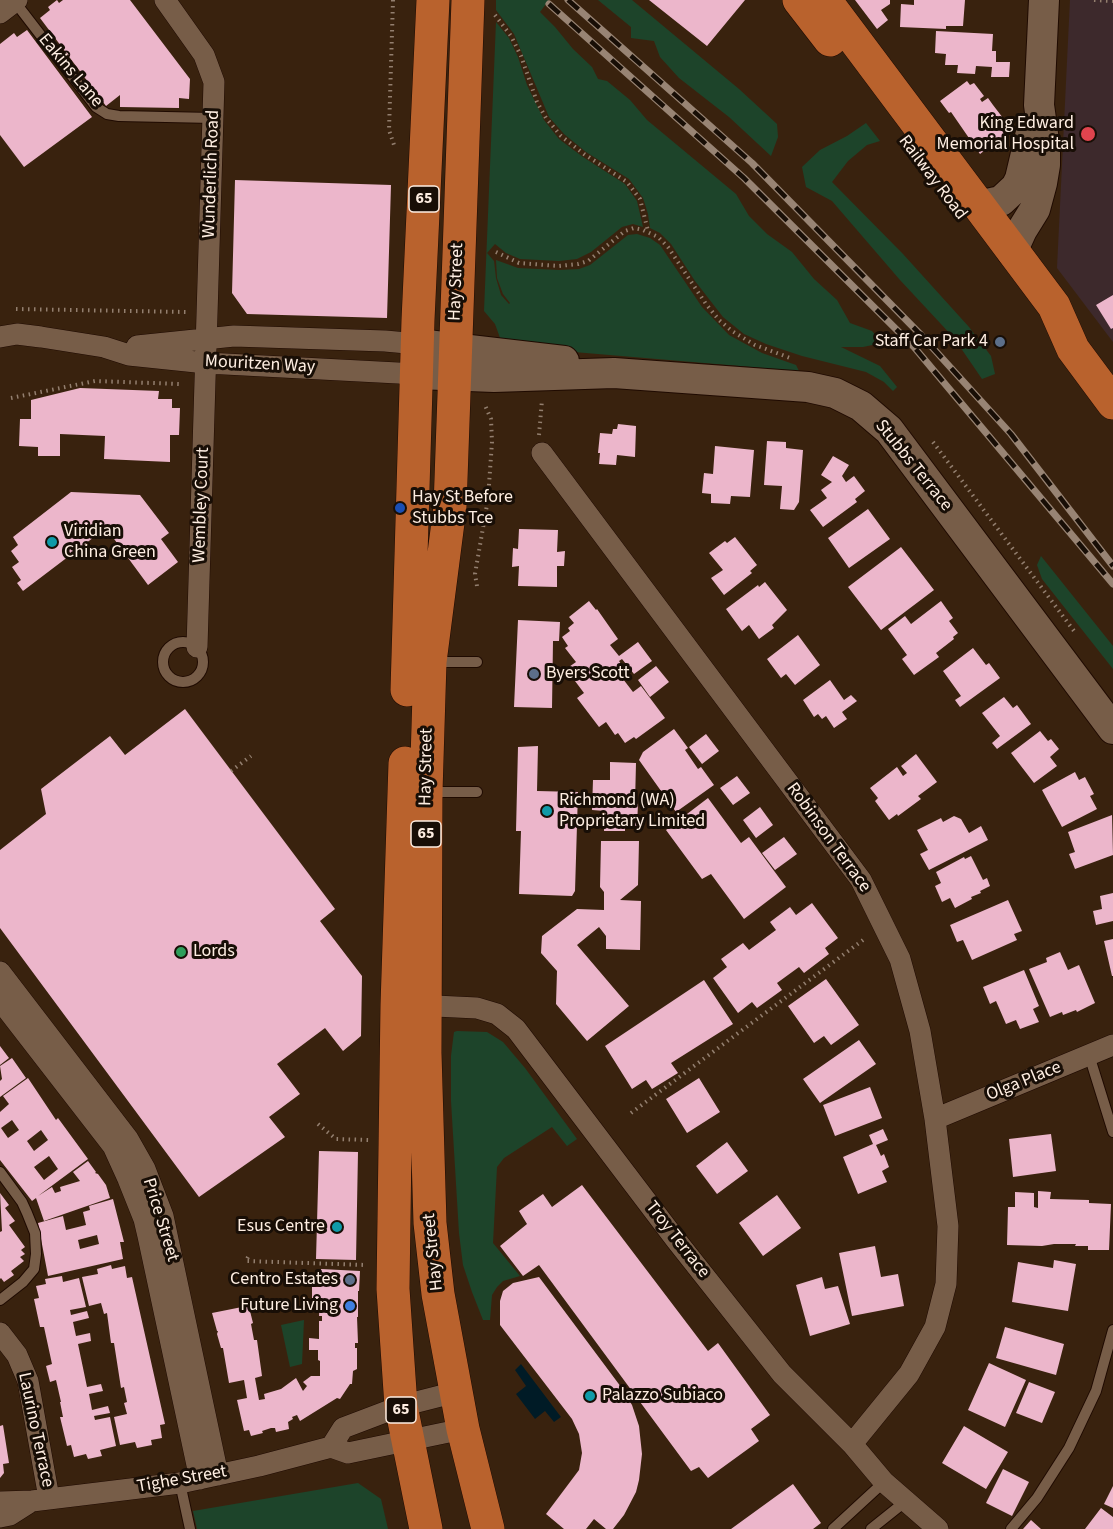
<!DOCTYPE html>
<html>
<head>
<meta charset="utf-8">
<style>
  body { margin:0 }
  canvas { display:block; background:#39220e }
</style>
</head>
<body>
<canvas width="1113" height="1529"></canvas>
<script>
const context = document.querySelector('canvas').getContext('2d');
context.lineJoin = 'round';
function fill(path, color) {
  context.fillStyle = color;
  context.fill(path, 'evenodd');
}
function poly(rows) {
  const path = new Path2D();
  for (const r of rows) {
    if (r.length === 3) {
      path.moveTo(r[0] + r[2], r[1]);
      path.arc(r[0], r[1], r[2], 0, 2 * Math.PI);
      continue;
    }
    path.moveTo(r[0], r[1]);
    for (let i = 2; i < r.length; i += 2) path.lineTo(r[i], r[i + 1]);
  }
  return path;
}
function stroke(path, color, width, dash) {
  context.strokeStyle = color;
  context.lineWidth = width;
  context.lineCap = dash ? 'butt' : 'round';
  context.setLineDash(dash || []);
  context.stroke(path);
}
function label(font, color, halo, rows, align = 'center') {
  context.font = font + ' "Source Sans 3",sans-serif';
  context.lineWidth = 6;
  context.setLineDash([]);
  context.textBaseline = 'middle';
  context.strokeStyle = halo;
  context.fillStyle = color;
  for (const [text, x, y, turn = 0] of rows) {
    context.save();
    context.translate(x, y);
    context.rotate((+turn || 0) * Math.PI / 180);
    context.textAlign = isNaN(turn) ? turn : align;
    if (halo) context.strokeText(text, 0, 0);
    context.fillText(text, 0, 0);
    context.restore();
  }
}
fill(poly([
  [1070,0,1113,0,1113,342,1057,268]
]), '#3d292c');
fill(poly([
  [496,0,549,0,540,12,555,27,573,49,592,67,598,79,607,81,630,100,647,120,736,194,749,216,767,234,792,252,814,279,837,300,850,323,872,331,882,343,863,347,841,347,880,366,897,387,893,391,884,382,866,372,802,356,766,344,744,334,723,317,695,281,671,244,660,233,650,228,648,214,643,198,629,179,586,152,564,134,549,117,514,34,496,10],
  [598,0,632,0,739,89,777,124,778,137,771,156,729,117,679,78,660,57,654,41,631,38,631,27],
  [496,22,509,38,518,57,527,85,544,120,559,139,583,157,625,184,637,201,643,227,633,224,622,227,591,252,577,259,559,261,520,259,506,253,495,244,487,253,494,261,496,278,501,295,509,304,510,303,503,294,497,278,496,260,518,268,559,270,579,269,590,265,628,235,637,234,650,238,660,245,702,307,729,335,762,353,796,365,799,371,503,346,495,324,484,311],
  [866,123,880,141,867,145,848,161,832,182,903,254,969,327,991,356,995,374,982,379,954,338,900,280,832,201,806,187,802,167,820,150,847,136],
  [1041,556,1113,646,1113,669,1042,579,1037,565],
  [457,1031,487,1032,503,1042,525,1068,577,1139,567,1146,552,1127,504,1158,497,1167,493,1243,520,1276,503,1281,497,1287,492,1295,490,1320,483,1320,472,1292,463,1265,459,1233,451,1101,451,1056,454,1032],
  [304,1320,302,1364,290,1367,281,1325],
  [358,1483,381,1499,388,1529,197,1529,193,1511]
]), '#1d442a');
fill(poly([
  [521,1364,561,1417,554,1422,545,1411,535,1419,516,1394,526,1386,515,1370]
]), '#001b26');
fill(poly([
  [57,0,59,3,63,0,130,0,190,79,189,99,179,98,179,108,120,107,120,95,106,106,40,18,50,10,48,7],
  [649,0,745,0,707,46],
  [855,0,890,0,890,4,881,10,888,20,877,29],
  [914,0,965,0,963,26,946,26,946,29,900,27,901,4,914,5],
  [27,30,92,117,24,167,0,135,0,44,14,33,17,37],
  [936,31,993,34,992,51,996,51,996,62,1010,62,1009,77,991,77,992,67,976,66,975,74,957,73,958,65,945,65,946,54,935,53],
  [967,81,970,85,974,83,984,96,980,99,982,102,988,98,993,105,1003,118,999,122,1006,134,980,154,951,112,949,113,940,101],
  [235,180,391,185,387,318,247,314,232,293],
  [1113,295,1113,328,1111,329,1096,305],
  [80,388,159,391,158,399,172,399,172,408,180,408,179,435,170,435,170,462,104,459,105,436,60,434,60,456,38,456,38,447,19,446,20,419,31,419,31,400],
  [618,424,636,426,635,457,617,455,616,465,599,464,600,453,598,453,600,433,612,434,613,429,617,429],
  [767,441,786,442,786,448,803,450,799,502,794,510,780,509,782,486,764,485],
  [715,446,754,450,750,497,731,496,730,504,711,503,711,494,702,493,704,473,713,474],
  [833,456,849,465,842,476,846,482,854,476,865,491,855,499,857,502,823,527,810,510,827,498,821,490,832,482,821,475],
  [71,492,140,495,169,533,161,539,178,562,148,585,106,528,23,591,17,583,21,580,12,567,19,562,11,551,18,545,13,537],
  [868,509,890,539,849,568,828,538],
  [519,529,558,530,557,552,565,551,564,566,557,566,557,587,518,586,519,566,512,567,513,548,518,549],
  [735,537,757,565,750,571,752,573,724,595,711,578,723,570,709,553,725,541,727,543],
  [901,547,934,590,881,630,848,587],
  [765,582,787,610,772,625,774,628,759,639,749,625,742,631,726,609,758,585,759,587],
  [589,601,596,610,597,609,618,639,610,645,619,656,638,642,652,661,634,674,622,659,619,661,625,670,617,676,620,681,623,679,633,692,641,686,665,718,636,739,634,737,625,743,618,733,615,735,606,722,599,727,577,698,584,693,566,669,576,662,565,648,568,646,562,637,570,631,568,628,574,623,569,617],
  [941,601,953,618,949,621,958,633,953,637,954,639,936,653,939,657,914,675,902,659,907,655,888,629,905,616,911,624],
  [518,620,560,622,559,641,553,641,552,708,514,707],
  [798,635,820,665,795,685,786,674,781,678,767,659],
  [973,648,986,665,989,663,1000,678,960,707,955,700,961,696,943,671],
  [656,666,669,682,650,697,638,680],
  [830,680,844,700,851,695,857,701,842,712,847,719,834,728,826,716,822,719,818,714,814,717,803,700],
  [1004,697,1013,708,1017,705,1031,724,997,749,992,743,1000,736,982,713],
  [185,709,335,909,320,921,362,976,361,1036,343,1051,325,1028,277,1064,300,1094,269,1117,285,1137,199,1197,0,928,0,850,46,814,41,789,110,736,125,755],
  [674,729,688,748,685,750,698,769,701,767,714,785,676,812,639,760,643,752],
  [1040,731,1048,741,1051,739,1059,749,1050,757,1057,766,1034,783,1011,753],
  [706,734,719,751,702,764,689,747],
  [538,746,537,791,578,792,575,891,572,896,519,894,521,831,516,831,518,747],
  [916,754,937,782,918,796,921,799,898,816,897,814,889,820,875,801,878,798,870,788,897,767,903,776,907,773,901,766],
  [610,762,636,763,635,803,638,804,637,826,625,826,625,831,604,831,605,811,592,810,593,780,610,780],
  [1075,772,1079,780,1085,777,1094,794,1090,796,1097,809,1062,827,1042,790],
  [737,776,750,793,733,805,720,788],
  [708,798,741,843,749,837,786,887,744,919,711,874,702,879,666,830],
  [760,807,773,825,756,838,743,820],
  [1112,815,1113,855,1075,869,1069,854,1075,852,1068,832],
  [954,816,961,819,969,833,981,826,988,840,929,870,920,854,928,850,917,830,941,818,943,822],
  [784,837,797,854,775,870,762,853],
  [601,841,639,841,638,885,620,900,641,901,640,950,606,949,606,936,599,927,577,945,629,1006,587,1041,556,1004,557,971,541,953,542,936,577,909,604,910,604,892,600,887],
  [971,856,983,880,987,878,990,886,980,891,981,893,971,897,972,899,955,908,950,898,942,902,935,886,941,883,936,872,964,857,965,859],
  [1113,893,1113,921,1096,925,1093,911,1102,909,1100,896],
  [1008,900,1022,931,1014,934,1017,940,972,960,963,940,957,942,950,925],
  [812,903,838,938,825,948,829,954,804,973,799,967,777,983,782,990,757,1008,752,1002,738,1013,713,978,727,967,721,959,743,943,749,950,776,930,770,922,790,907,796,915],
  [1113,939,1113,976,1112,976,1104,941],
  [1060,952,1068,970,1079,965,1095,1003,1077,1012,1076,1010,1063,1015,1062,1012,1050,1017,1029,969,1047,962,1046,958],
  [1024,970,1039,1006,1033,1009,1039,1022,1020,1029,1016,1020,1006,1024,996,1001,990,1004,983,987],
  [826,979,859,1025,831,1045,824,1036,814,1043,788,1006],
  [704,980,733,1024,671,1063,678,1073,652,1089,646,1080,632,1089,605,1046],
  [859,1040,876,1064,820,1103,803,1079],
  [0,1046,9,1058,0,1065],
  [12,1058,26,1078,0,1097,0,1081,2,1079,0,1066],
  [28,1078,56,1120,58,1118,88,1159,38,1196,52,1187,55,1193,61,1191,60,1187,80,1181,73,1172,88,1161,96,1172,95,1173,98,1174,106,1185,110,1198,44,1221,36,1198,32,1201,0,1160,0,1112,9,1104,3,1096],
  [12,1120,19,1130,8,1138,1,1128],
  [41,1130,48,1140,34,1151,27,1141],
  [49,1156,58,1169,44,1180,34,1167],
  [699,1078,720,1112,687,1133,666,1099],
  [870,1087,882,1118,835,1136,823,1105],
  [883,1129,888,1140,876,1145,881,1156,884,1154,889,1167,882,1171,887,1182,858,1194,843,1157,873,1144,869,1135],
  [1051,1134,1056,1171,1013,1177,1009,1139],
  [727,1142,748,1171,717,1194,696,1166],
  [319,1151,358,1152,356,1260,316,1259],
  [582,1185,708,1351,718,1343,770,1415,751,1429,759,1441,708,1478,699,1467,691,1471,539,1265,523,1276,500,1246,527,1224,519,1211,543,1194,552,1207],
  [1038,1191,1051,1192,1050,1199,1089,1200,1089,1203,1111,1204,1109,1250,1088,1250,1088,1246,1075,1246,1076,1244,1054,1244,1042,1246,1007,1245,1008,1207,1015,1207,1015,1192,1034,1193,1034,1207,1038,1208],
  [0,1193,9,1205,5,1208,15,1221,9,1225,25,1247,21,1250,25,1254,20,1257,24,1261,11,1271,14,1275,4,1282,1,1278,0,1279,0,1232,2,1231],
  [777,1195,801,1228,763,1256,739,1223],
  [113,1199,124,1242,120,1242,123,1259,48,1276,38,1223,63,1216,66,1230,86,1225,83,1212,90,1210,89,1206],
  [97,1235,99,1244,80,1249,78,1240],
  [875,1246,881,1277,898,1274,904,1306,852,1316,839,1253],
  [1054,1260,1076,1264,1068,1311,1012,1302,1018,1262,1053,1268],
  [111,1265,112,1269,125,1266,127,1278,132,1277,165,1424,160,1425,162,1438,151,1440,152,1445,137,1448,135,1442,120,1445,114,1417,127,1414,124,1403,127,1402,124,1387,121,1388,114,1343,111,1343,107,1313,104,1314,101,1303,89,1306,82,1277,98,1274,97,1269],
  [321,1269,360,1271,359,1291,358,1291,358,1317,357,1317,358,1343,355,1343,355,1348,357,1348,357,1369,353,1371,352,1384,350,1384,340,1399,337,1398,300,1421,297,1415,292,1417,293,1419,288,1422,289,1429,276,1432,275,1428,271,1428,262,1431,263,1433,251,1436,249,1430,244,1431,237,1400,247,1398,244,1380,229,1383,223,1348,221,1348,217,1334,218,1331,217,1331,212,1313,252,1305,253,1310,250,1311,253,1323,251,1324,254,1340,257,1340,262,1376,255,1378,259,1400,265,1399,264,1394,281,1389,296,1378,303,1391,307,1386,303,1382,311,1376,320,1376,320,1361,318,1360,318,1350,309,1350,309,1338,319,1339,319,1321,322,1321,322,1316,319,1316,320,1298,312,1298,312,1287,320,1287],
  [62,1276,63,1282,79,1278,86,1307,70,1310,71,1315,87,1311,89,1318,73,1322,76,1336,90,1333,91,1341,78,1344,87,1387,101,1384,103,1391,89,1394,92,1410,108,1406,110,1413,94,1416,95,1420,110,1417,116,1446,100,1450,102,1456,88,1459,86,1454,74,1457,71,1445,67,1446,60,1417,63,1417,60,1402,61,1402,56,1380,50,1382,46,1366,52,1364,44,1327,40,1327,34,1299,39,1298,36,1286,46,1284,45,1279],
  [539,1277,621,1387,632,1405,639,1426,642,1454,639,1480,636,1492,624,1515,613,1529,606,1529,594,1519,586,1529,564,1529,546,1514,579,1470,582,1453,579,1434,572,1419,500,1325,500,1301,503,1291,513,1283],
  [822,1277,825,1289,838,1286,850,1324,810,1336,796,1285],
  [1005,1327,1064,1344,1056,1375,996,1358],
  [989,1363,1026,1380,1005,1427,968,1410],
  [1029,1382,1055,1392,1042,1423,1016,1413],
  [3,1425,9,1463,3,1464,4,1473,0,1478,0,1426],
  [964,1426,1008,1452,986,1489,942,1463],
  [1003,1469,1029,1482,1012,1516,986,1503],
  [793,1484,821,1523,813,1529,731,1529],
  [1113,1486,1113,1508,1104,1504],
  [1101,1508,1113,1517,1113,1529,1085,1529],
  [1031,1520,1041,1529,1023,1529]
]), '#ecb6cb');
const lane = poly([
  [15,2,96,107,107,114,119,116,213,118],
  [183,662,20],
  [433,662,477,662],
  [430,792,477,792],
  [1089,1055,1113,1132],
  [0,1172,22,1202,27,1213,35,1233,36,1254,34,1269,23,1282,0,1300],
  [180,1483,190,1529],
  [833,1529,884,1482],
  [871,1529,906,1501],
  [1011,1529,1037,1498,1069,1448,1096,1391,1113,1330]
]);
const street = poly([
  [165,0,204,55,214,82,197,647],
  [0,13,17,0],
  [0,337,17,334,41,337,104,347,129,355,206,363,417,374],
  [137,346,234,336,385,341,418,344],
  [542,453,861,880,900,959,920,1031,935,1119,948,1226,946,1284,935,1327,909,1374,852,1444],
  [0,972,128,1139,145,1169,163,1216,218,1475],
  [0,1000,113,1146,128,1179,144,1219,148,1236,200,1479],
  [414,1005,477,1008,497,1014,516,1029,676,1240,782,1374,852,1444,884,1482,938,1529],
  [935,1119,1113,1045],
  [0,1333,17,1355,28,1381,49,1498],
  [331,1447,343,1428,401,1406,456,1392],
  [0,1502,32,1501,180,1483,259,1466,331,1447,348,1453,463,1429],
  [0,1517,10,1515,32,1501]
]);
const secondary = poly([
  [978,206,1001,201,1016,187,1020,179,1032,128],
  [1012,252,1022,230,1035,209,1042,183,1045,165,1045,148,1039,105,1044,0],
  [418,344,564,361],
  [417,374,494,377,614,373,808,387,835,393,861,406,889,430,1113,729]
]);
const primary = poly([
  [468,0,450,507,430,662,426,792,425,1053,430,1223,438,1294,463,1429,488,1529],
  [799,0,830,40],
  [825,0,1054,306,1073,349,1113,403],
  [407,690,418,320,433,0],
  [405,763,397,1005,393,1289,401,1406,426,1529]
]);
stroke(lane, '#1f0a00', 12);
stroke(street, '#1f0a00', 22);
stroke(secondary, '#1f0a00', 32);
stroke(primary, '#1f0a00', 34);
stroke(poly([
  [393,0,389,130,394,145],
  [1094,0,1113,1],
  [495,15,511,36,521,56,537,102,546,118,561,136,584,154,627,182,640,199,648,231],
  [496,252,519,263,559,266,578,264,588,261,625,231,634,228,643,230,658,237,668,247,706,304,719,320,732,331,755,345,793,359],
  [16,309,186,312],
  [11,398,95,381,180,384],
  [539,435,542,400],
  [933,442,1074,631],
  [477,586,475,574,488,499,492,442,491,419,484,403],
  [231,771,251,756],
  [631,1113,863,940],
  [318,1124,336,1139,369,1140],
  [248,1257,246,1261,366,1265]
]), '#937f6f', 4, [1.5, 4.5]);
stroke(lane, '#775d48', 10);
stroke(street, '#775d48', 21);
stroke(secondary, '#775d48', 30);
stroke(primary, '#b9622d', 33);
const rail = poly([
  [568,0,752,163,921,335,1011,434,1113,566],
  [549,4,744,178,914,347,1113,584]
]);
stroke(rail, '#988474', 7);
stroke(rail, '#180e06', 4.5, [14]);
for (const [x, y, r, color] of [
  [1088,134,8,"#e0444e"],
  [1000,342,6,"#5c6f8a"],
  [400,508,6,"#1a4fb4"],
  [52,542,6,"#0f9aa8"],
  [534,674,6,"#5c6f8a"],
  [547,811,6,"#0f9aa8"],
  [181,952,6,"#2e9e5b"],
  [337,1227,6,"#0f9aa8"],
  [350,1280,6,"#5c6f8a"],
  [350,1306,6,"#3f7fe0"],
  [590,1396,6,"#0f9aa8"]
]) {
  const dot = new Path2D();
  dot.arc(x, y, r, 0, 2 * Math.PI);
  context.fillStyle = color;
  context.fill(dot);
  stroke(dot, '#180e06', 2);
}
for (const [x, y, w] of [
  [424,199,30],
  [426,834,30],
  [401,1410,30]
]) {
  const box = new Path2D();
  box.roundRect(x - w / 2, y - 13, w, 26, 4.5);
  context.fillStyle = '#180e06';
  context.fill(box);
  stroke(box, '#feeee2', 1.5);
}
label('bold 16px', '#feeee2', null, [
  ["65",424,199],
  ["65",426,834],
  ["65",401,1410]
]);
label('18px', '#feeee2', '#180e06', [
  ["Eakins Lane",70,71,50],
  ["Wunderlich Road",212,174,-88],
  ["Railway Road",932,178,53],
  ["Hay Street",457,282,-88],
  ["Mouritzen Way",260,365,3],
  ["Stubbs Terrace",913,466,51],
  ["Wembley Court",202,505,-88],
  ["Hay Street",427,767,-89],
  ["Robinson Terrace",828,838,54],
  ["Olga Place",1024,1082,-22],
  ["Price Street",160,1220,73],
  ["Troy Terrace",677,1240,52],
  ["Hay Street",434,1252,-96],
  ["Laurino Terrace",35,1430,78],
  ["Tighe Street",182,1480,-10]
]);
label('18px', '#feeee2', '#180e06', [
  ["King Edward",1074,124,"right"],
  ["Memorial Hospital",1074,145,"right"],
  ["Staff Car Park 4",988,342,"right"],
  ["Hay St Before",412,498],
  ["Stubbs Tce",412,519],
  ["Viridian",64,532],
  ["China Green",64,553],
  ["Byers Scott",546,674],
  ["Richmond (WA)",559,801],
  ["Proprietary Limited",559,822],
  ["Lords",193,952],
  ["Esus Centre",325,1227,"right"],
  ["Centro Estates",338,1280,"right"],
  ["Future Living",338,1306,"right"],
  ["Palazzo Subiaco",602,1396]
], 'left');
</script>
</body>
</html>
